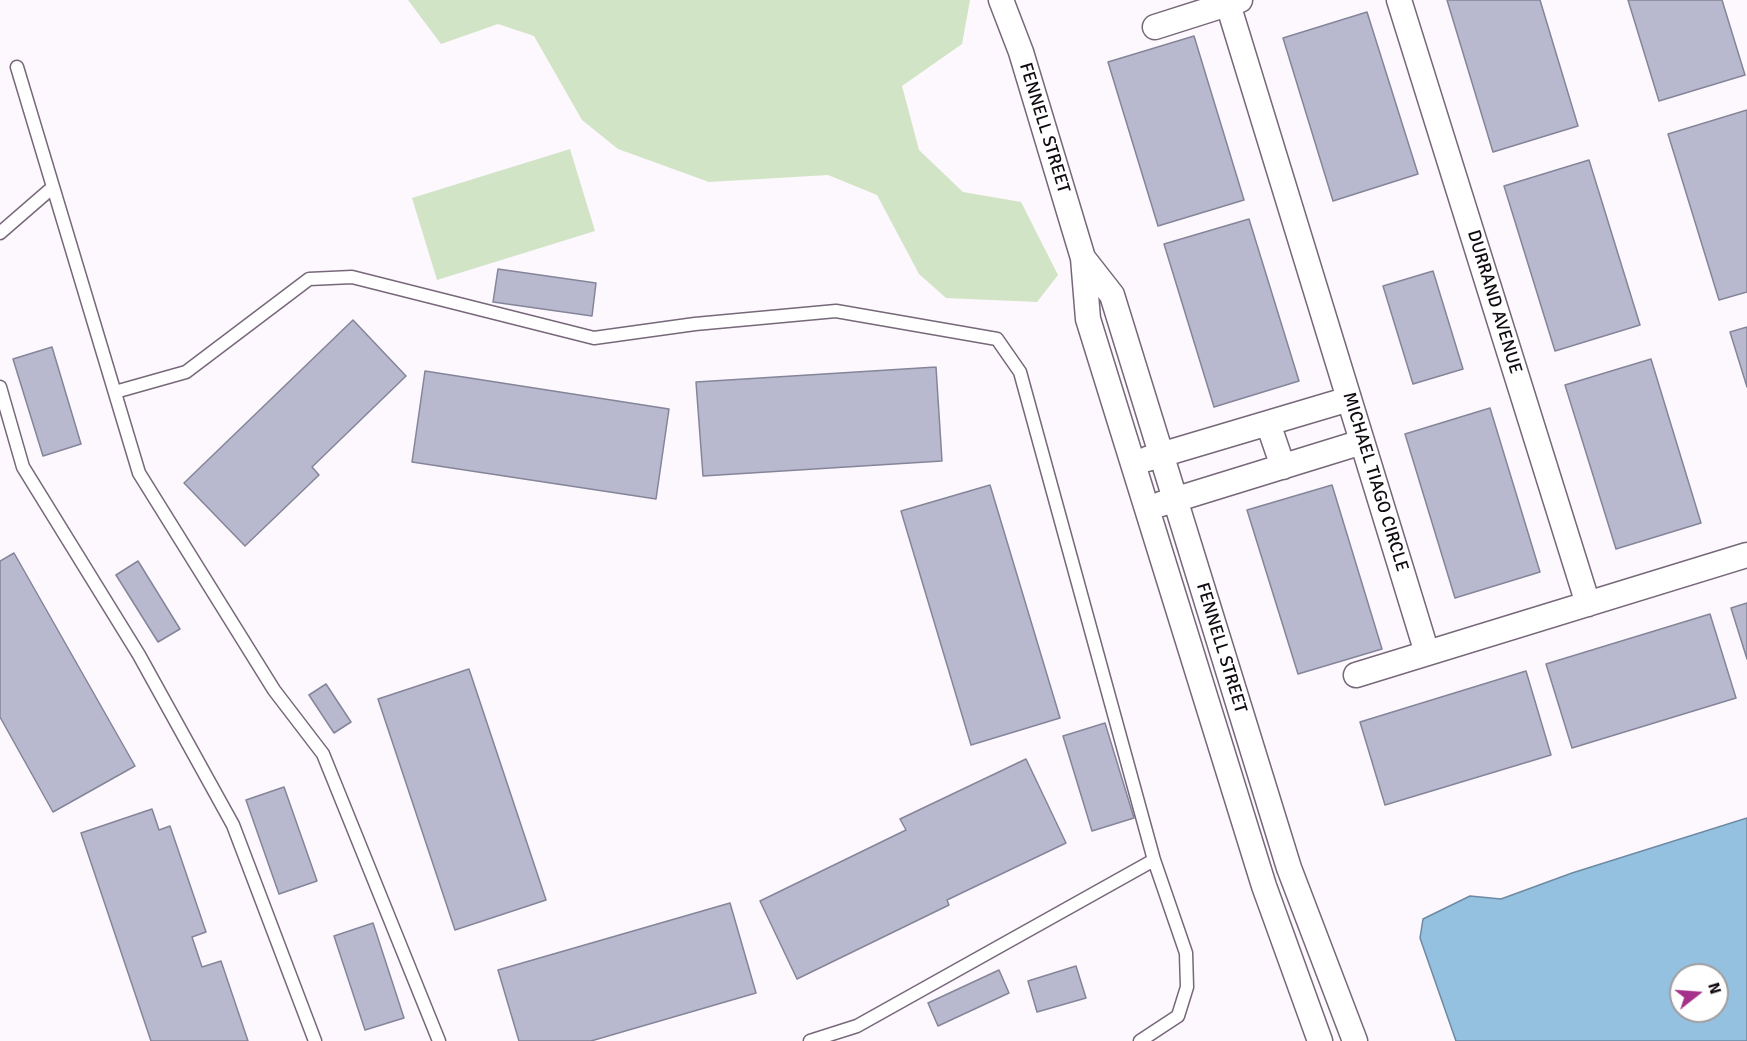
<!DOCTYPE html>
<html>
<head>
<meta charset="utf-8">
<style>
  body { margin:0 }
  #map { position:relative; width:1747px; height:1041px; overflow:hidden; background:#fdf7fe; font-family:Signika,sans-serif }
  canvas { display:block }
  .north { position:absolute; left:1669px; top:963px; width:60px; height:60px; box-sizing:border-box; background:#fff; border:2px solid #9f9da0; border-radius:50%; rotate:73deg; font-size:16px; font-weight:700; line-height:24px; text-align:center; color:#100b11 }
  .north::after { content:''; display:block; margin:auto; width:21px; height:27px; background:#a5318a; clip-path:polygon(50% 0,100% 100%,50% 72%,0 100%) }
</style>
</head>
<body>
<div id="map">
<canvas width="1747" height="1041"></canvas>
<div class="north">N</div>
</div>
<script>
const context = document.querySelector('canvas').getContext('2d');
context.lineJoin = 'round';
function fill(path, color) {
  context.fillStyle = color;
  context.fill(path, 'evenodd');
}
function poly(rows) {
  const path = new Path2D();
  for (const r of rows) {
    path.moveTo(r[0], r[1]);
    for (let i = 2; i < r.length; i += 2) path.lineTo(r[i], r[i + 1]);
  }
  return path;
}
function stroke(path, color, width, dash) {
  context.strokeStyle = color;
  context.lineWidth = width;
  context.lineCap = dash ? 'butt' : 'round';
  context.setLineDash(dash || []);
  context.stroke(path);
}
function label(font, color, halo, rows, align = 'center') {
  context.font = font + ' Signika,sans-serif';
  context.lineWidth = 5;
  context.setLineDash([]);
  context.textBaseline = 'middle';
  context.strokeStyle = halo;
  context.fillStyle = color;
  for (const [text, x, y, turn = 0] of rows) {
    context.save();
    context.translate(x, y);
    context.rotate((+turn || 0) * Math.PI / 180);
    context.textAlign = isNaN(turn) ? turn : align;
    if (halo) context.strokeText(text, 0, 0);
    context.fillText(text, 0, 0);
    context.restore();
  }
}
fill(poly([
  [408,0,970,0,962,44,902,86,919,150,963,192,1021,202,1058,275,1037,302,946,298,919,274,877,195,828,175,709,182,618,149,582,120,534,36,498,24,441,44],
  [570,149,595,231,437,280,412,198]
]), '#d2e4c6');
const water = poly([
  [1747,818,1747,1041,1456,1041,1420,938,1423,919,1470,896,1501,899,1572,873,1747,818],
  [1681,975,1717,975,1717,1011,1681,1011,1681,975]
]);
fill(water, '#95c1e0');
stroke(water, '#6d8aa2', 1.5);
const building = poly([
  [1447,0,1540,0,1578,126,1493,152,1447,0],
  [1628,0,1722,0,1745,75,1659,101,1628,0],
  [1367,12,1418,174,1333,201,1283,38,1367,12],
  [1194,36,1244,200,1158,226,1108,62,1194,36],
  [1747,110,1747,292,1719,300,1668,134,1747,110],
  [1589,160,1640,325,1555,351,1504,186,1589,160],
  [1249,219,1299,381,1214,407,1164,244,1249,219],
  [498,269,596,283,592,316,493,302,498,269],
  [1433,271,1463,369,1413,384,1383,286,1433,271],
  [353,320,406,376,312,467,319,475,245,546,184,483,353,320],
  [1747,327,1747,387,1730,332,1747,327],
  [52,347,81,444,43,456,13,359,52,347],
  [1651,359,1701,523,1616,549,1565,385,1651,359],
  [936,367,942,461,703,476,696,382,936,367],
  [425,371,669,409,656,499,412,462,425,371],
  [1490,408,1540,572,1455,598,1405,434,1490,408],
  [990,485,1060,718,971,745,901,511,990,485],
  [1332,485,1382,649,1298,674,1247,510,1332,485],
  [14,553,135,766,53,812,0,717,0,561,14,553],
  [138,561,180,629,158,642,116,575,138,561],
  [1747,603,1747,659,1731,608,1747,603],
  [1710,614,1736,698,1572,748,1546,664,1710,614],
  [469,669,546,900,455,930,378,699,469,669],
  [1526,671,1551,755,1385,805,1360,722,1526,671],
  [326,684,351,722,334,733,309,695,326,684],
  [1105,723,1134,818,1092,831,1063,736,1105,723],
  [1026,759,1066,843,947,900,949,905,797,979,760,901,906,830,900,819,1026,759],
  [284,787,317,881,279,894,246,800,284,787],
  [152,809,159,830,170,826,206,932,192,937,202,967,221,961,248,1041,151,1041,81,833,152,809],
  [730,903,756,993,591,1041,519,1041,498,970,730,903],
  [373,923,404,1018,365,1030,334,936,373,923],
  [1076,966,1086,998,1037,1012,1028,981,1076,966],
  [999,970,1009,993,938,1026,928,1003,999,970]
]);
fill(building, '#b8b8ce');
stroke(building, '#85859a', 1.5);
const lane = poly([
  [17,67,139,473,274,690,323,754,439,1041],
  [0,233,53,187],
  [0,387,23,467,139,655,233,825,315,1041],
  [115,392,186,372,309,279,352,277,594,338,695,324,836,311,997,339,1020,372,1154,860,1186,953,1187,987,1178,1016,1140,1041],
  [810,1041,857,1026,1154,860]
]);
const street = poly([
  [1001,0,1021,52,1083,258,1088,319,1264,886,1320,1041],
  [1399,0,1588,604],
  [1228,4,1427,653],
  [1155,27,1240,0],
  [1083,258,1112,295,1289,868,1355,1041],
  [1268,423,1283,467],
  [1147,459,1349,399],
  [1161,504,1362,442],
  [1356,675,1747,555]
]);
stroke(lane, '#766879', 15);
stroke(street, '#766879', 27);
stroke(lane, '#fff', 12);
stroke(street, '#fff', 24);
label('18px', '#100b11', '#fff', [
  ["FENNELL STREET",1044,128,73],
  ["DURRAND AVENUE",1494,302,73],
  ["MICHAEL TIAGO CIRCLE",1375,482,73],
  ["FENNELL STREET",1221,648,73]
]);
</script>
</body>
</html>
